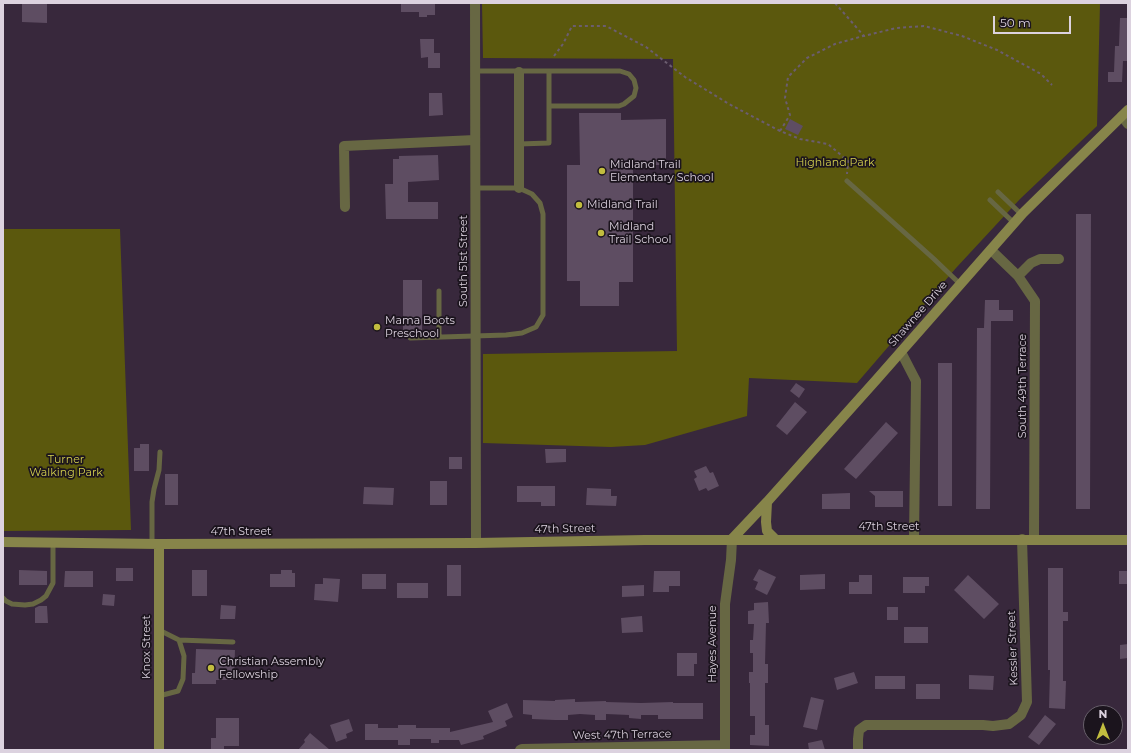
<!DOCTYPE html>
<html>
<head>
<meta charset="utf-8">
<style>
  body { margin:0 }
  #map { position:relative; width:1131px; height:753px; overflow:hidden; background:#38283c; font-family:Montserrat,sans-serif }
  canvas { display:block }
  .frame { position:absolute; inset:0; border:4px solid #dcd2df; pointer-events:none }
  .north { position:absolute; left:1083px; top:705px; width:40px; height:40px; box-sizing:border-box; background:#1b141d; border:1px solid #68606b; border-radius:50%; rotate:0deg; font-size:11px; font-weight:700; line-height:16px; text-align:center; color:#dcd2df }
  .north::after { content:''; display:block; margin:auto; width:14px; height:18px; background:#c2bd3f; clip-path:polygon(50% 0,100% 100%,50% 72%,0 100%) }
  .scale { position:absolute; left:993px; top:16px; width:78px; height:18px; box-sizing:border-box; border:2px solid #dcd2df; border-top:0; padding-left:5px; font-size:12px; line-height:14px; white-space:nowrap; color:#dcd2df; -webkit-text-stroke:3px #1b141d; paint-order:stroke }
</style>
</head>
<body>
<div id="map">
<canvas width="1131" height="753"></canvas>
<div class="frame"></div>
<div class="north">N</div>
<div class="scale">50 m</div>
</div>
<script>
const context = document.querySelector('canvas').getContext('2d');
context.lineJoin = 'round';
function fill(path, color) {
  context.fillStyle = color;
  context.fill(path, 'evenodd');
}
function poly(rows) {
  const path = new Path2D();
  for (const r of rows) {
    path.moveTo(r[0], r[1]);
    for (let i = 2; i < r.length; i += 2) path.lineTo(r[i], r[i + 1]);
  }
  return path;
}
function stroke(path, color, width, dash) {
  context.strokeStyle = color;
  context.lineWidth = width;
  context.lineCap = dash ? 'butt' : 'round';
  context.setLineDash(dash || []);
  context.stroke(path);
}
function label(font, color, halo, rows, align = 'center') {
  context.font = font + ' Montserrat,sans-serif';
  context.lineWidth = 3.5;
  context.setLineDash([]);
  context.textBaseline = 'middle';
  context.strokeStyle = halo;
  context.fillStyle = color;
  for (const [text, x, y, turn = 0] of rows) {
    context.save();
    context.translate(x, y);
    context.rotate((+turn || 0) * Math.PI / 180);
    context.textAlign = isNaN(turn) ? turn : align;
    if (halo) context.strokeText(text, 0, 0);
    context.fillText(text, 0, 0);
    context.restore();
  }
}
fill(poly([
  [482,3,1100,3,1097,126,1020,199,956,268,857,383,749,378,747,416,645,445,611,447,483,443,483,354,677,351,673,59,483,58],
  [3,229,120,229,131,530,3,531]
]), '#5b580d');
fill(poly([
  [22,3,47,3,47,23,22,22],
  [401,3,435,3,435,15,427,15,427,17,419,17,419,12,401,12],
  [1120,18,1128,18,1128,61,1123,61,1122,82,1108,82,1108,72,1114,72,1115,46,1119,46],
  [420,39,434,39,434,53,440,53,440,68,428,68,428,57,421,58],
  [429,93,442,93,443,115,429,116],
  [579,113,621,113,621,120,666,119,666,165,633,165,633,282,619,282,619,306,580,306,580,281,567,281,567,165,580,165],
  [790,119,803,126,798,135,785,129],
  [438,155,439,180,408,182,408,202,438,202,438,219,386,219,385,184,393,184,393,159,399,159,399,156],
  [1076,214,1091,214,1090,509,1076,509],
  [403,280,422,280,422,330,403,330],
  [985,300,999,300,999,310,1013,310,1013,321,991,321,990,509,976,509,977,328,984,328],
  [938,363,952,363,952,506,938,506],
  [796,383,805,389,799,398,790,391],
  [795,402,807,412,787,435,776,426],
  [886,422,898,433,856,479,844,469],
  [140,444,149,444,149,471,134,471,134,448,140,448],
  [545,449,566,449,566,462,546,463],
  [449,457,462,457,462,469,449,469],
  [706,466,710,473,713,472,719,486,708,491,706,488,699,491,694,479,697,477,694,471],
  [165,474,178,474,178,505,165,505],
  [430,481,447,481,447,505,430,505],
  [517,486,555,486,555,506,541,506,541,502,517,502],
  [364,487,394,488,393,505,363,504],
  [587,488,611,489,611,496,617,496,616,506,586,505],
  [869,491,903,491,903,507,875,507,875,496],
  [850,493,850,509,822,509,822,494],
  [447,565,461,565,461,596,447,596],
  [116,568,133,568,133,581,116,581],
  [1048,568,1063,568,1063,612,1068,612,1068,621,1063,621,1063,681,1066,681,1065,709,1049,708,1050,670,1048,670],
  [759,569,776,577,767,595,755,589,758,582,753,580],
  [19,570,47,571,47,585,19,585],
  [192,570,207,570,207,596,192,596],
  [281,570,292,570,292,573,295,573,295,587,270,587,270,574,281,574],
  [65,571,93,571,93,587,64,587],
  [654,571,680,571,680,586,669,586,669,592,653,592],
  [1119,571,1128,571,1128,584,1119,584],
  [362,574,386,574,386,589,362,589],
  [825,574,825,589,800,590,800,575],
  [859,575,872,575,872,594,849,594,849,582,859,582],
  [968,575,999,604,984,619,954,590],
  [903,577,929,577,929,586,925,586,925,593,903,593],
  [323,578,340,579,338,602,314,600,315,584,323,584],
  [397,583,428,583,428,598,397,598],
  [644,585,644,596,622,597,622,586],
  [103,594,115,595,114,606,102,605],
  [768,602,769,623,766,623,765,664,768,664,768,683,765,683,765,725,769,725,769,746,750,745,750,735,755,735,755,716,750,716,750,683,749,683,749,672,753,672,753,653,750,653,750,640,753,640,754,624,748,624,748,611,754,610,754,603],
  [221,605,236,606,235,619,220,619],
  [39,606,47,606,48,623,35,623,35,608],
  [887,607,898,607,898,620,887,620],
  [642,616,643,632,622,633,621,618],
  [904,627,928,627,928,643,904,643],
  [1128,644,1128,658,1120,659,1120,645],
  [196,649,235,650,234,680,216,680,216,684,192,684,192,673,195,673],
  [677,653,697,653,697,664,694,664,694,676,677,676],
  [854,672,858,683,837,690,834,678],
  [969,675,994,676,993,690,969,689],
  [875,676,905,676,905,689,875,689],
  [916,684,940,684,940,699,916,699],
  [811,697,824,700,817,730,803,727],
  [575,699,575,702,606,701,606,702,641,703,673,702,673,703,703,703,703,719,658,719,658,715,641,715,641,719,629,718,629,715,606,714,606,720,595,720,595,715,580,714,568,715,568,720,555,720,532,719,532,715,523,714,523,700,555,701,555,700],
  [507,703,513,717,505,721,507,726,483,736,484,739,461,745,459,740,439,740,439,743,431,743,431,739,410,739,410,745,398,745,398,740,365,740,365,724,378,724,378,728,398,728,398,725,416,725,416,728,450,728,450,732,493,722,488,711],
  [1045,715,1056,724,1039,745,1028,737],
  [216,718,239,718,239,746,224,746,224,750,211,750,211,738,216,738],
  [349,719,353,731,346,734,347,738,336,742,330,725],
  [310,733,330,750,298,750,305,742,304,740],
  [822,740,825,750,809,750,808,743]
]), '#5e4d62');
stroke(poly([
  [835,3,864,36,896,28,924,26,962,36,997,50,1041,74,1052,85],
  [554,56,563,44,572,26,606,26,646,47,685,77,729,104,780,131,800,139,828,144,848,161,847,174],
  [780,131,790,115,785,98,788,77,807,58,835,44,863,36]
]), '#6b5d6f', 2, [3, 3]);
stroke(poly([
  [475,71,620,71,629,74,634,80,636,88,634,96,624,104,619,106,549,106],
  [519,144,549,143,549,72],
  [847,181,934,259,960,284],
  [998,192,1022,215],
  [990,200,1014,223],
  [439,291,439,337],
  [410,338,506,335,522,333,536,327,543,315,543,214,540,203,532,194,519,188,476,188],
  [152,544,152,502,154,489,159,470,160,452],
  [3,598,6,601,12,604,25,605,33,604,41,600,46,596,53,583,53,543],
  [179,640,233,642],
  [159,696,178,691,183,679,184,656,179,640,159,630]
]), '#676743', 5);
stroke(poly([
  [475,3,476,543],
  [1122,116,1128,124],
  [519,188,519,72],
  [345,207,344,146,475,140],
  [991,250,1018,276,1035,301,1034,539],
  [1018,276,1031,263,1040,259,1059,259],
  [901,352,916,381,914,539],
  [520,750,522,749,725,745],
  [725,750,725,604,731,560,732,539],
  [858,750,858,739,859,730,866,725,983,725,993,726,1009,724,1021,715,1027,702,1022,539]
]), '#676743', 10);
stroke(poly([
  [767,502,766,522,767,531,776,540],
  [732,539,767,502,877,379,1023,213,1128,110],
  [3,542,159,544,476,543,645,540,1128,540],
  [159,750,159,544]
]), '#87854a', 10);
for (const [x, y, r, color] of [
  [602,171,4,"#c2bd3f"],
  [579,205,4,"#c2bd3f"],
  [601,233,4,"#c2bd3f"],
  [377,327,4,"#c2bd3f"],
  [211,668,4,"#c2bd3f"]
]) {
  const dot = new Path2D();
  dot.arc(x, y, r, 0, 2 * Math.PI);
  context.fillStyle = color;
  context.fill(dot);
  stroke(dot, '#1b141d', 1.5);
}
label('11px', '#d3cf4e', '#1b141d', [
  ["Highland Park",835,163],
  ["Turner",66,460],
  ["Walking Park",66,473]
]);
label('11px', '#dcd2df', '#1b141d', [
  ["Midland Trail",610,165],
  ["Elementary School",610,178],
  ["Midland Trail",587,205],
  ["Midland",609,227],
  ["Trail School",609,240],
  ["Mama Boots",385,321],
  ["Preschool",385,334],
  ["Christian Assembly",219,662],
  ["Fellowship",219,675]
], 'left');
label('11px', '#dcd2df', '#1b141d', [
  ["South 51st Street",464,261,-90],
  ["Shawnee Drive",918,314,-49],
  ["South 49th Terrace",1023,386,-90],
  ["47th Street",889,527],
  ["47th Street",565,529,-1],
  ["47th Street",241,532],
  ["Hayes Avenue",713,644,-90],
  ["Knox Street",147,647,-90],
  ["Kessler Street",1013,648,-92],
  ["West 47th Terrace",622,735,-1]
]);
</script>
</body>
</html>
